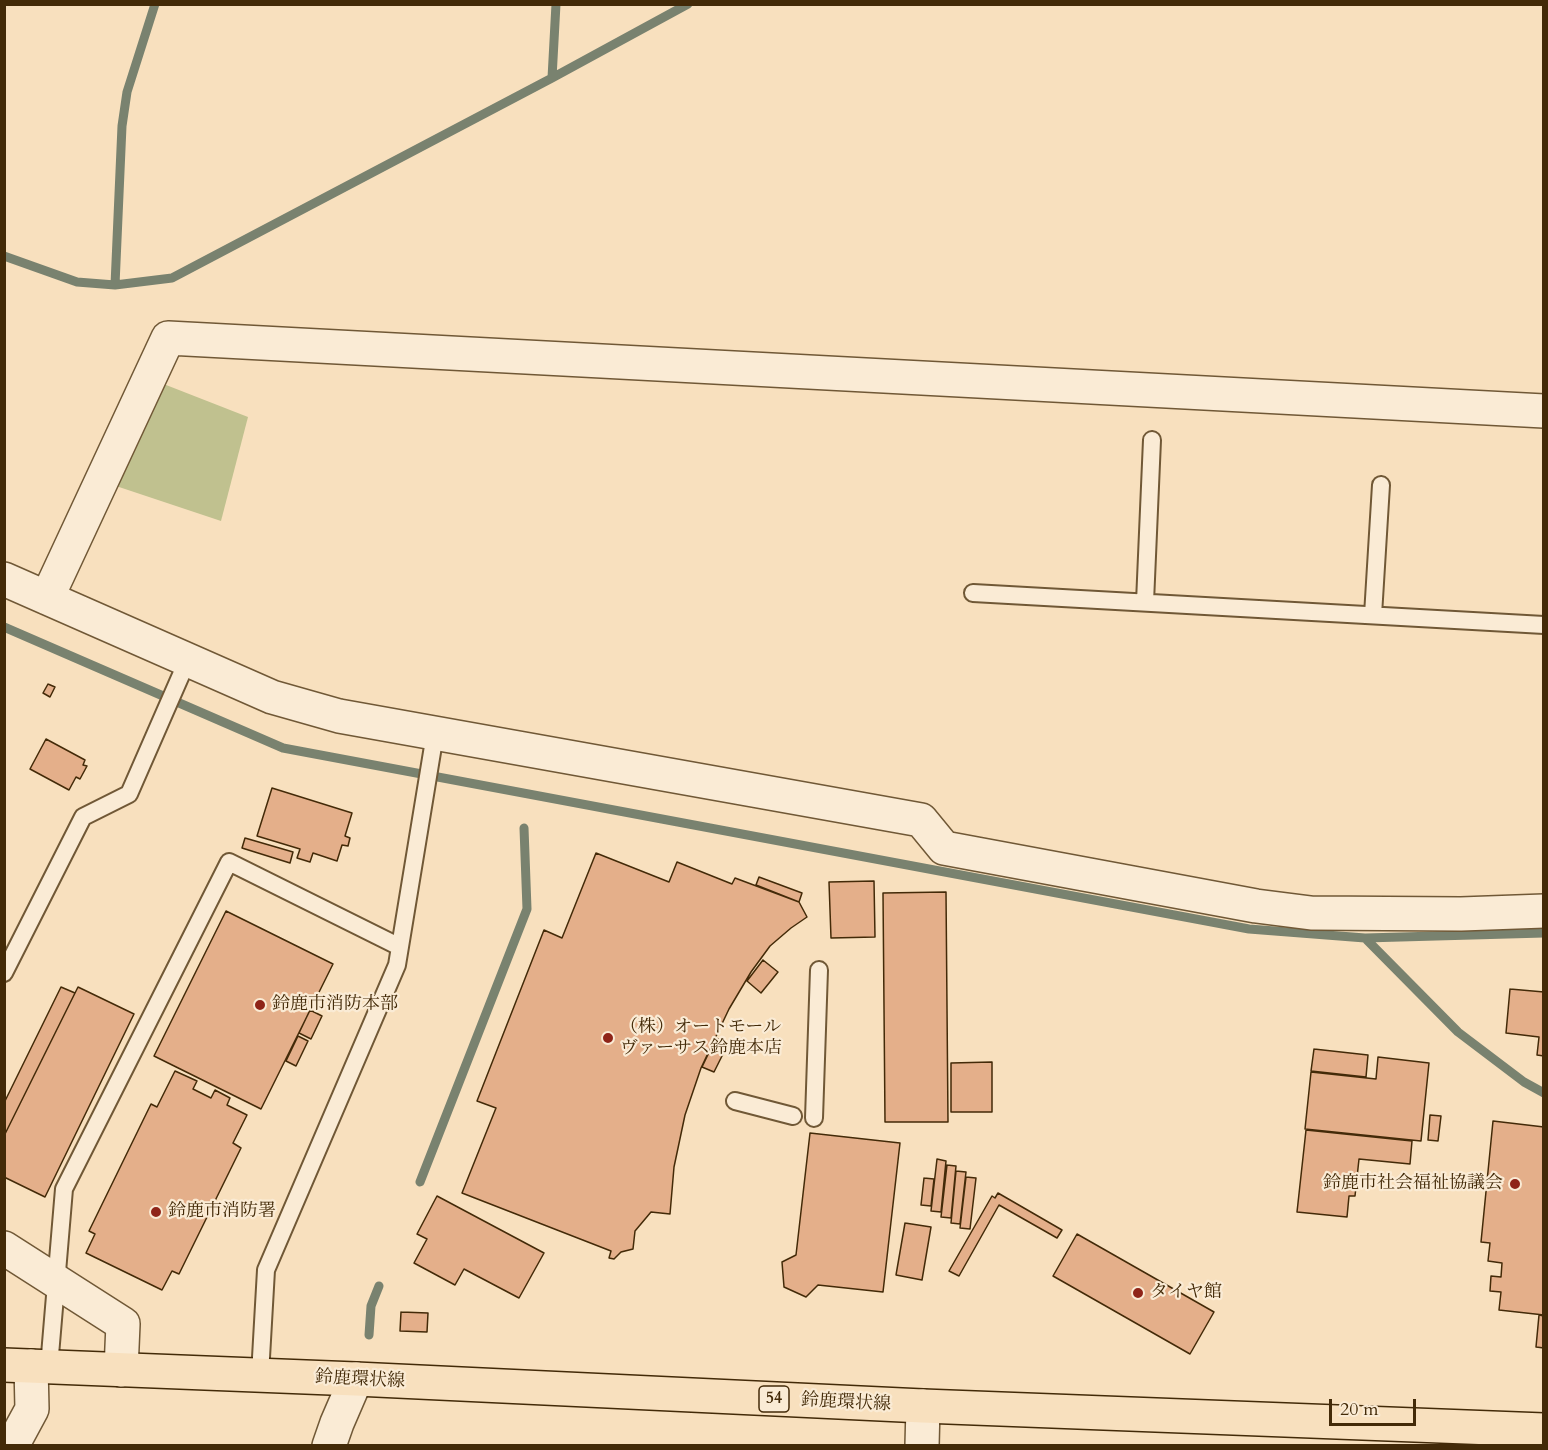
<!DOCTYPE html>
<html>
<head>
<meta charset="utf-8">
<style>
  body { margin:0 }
  #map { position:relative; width:1548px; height:1450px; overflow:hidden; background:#f8e0be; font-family:Cardo,serif }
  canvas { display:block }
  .frame { position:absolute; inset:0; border:6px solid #432a08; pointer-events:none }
  .scale { position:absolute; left:1329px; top:1399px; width:87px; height:27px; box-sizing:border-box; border:3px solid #432a08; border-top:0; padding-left:8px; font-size:18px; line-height:21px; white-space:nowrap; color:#432a08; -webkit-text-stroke:4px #faebd5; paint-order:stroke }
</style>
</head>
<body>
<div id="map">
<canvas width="1548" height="1450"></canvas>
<div class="frame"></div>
<div class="scale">20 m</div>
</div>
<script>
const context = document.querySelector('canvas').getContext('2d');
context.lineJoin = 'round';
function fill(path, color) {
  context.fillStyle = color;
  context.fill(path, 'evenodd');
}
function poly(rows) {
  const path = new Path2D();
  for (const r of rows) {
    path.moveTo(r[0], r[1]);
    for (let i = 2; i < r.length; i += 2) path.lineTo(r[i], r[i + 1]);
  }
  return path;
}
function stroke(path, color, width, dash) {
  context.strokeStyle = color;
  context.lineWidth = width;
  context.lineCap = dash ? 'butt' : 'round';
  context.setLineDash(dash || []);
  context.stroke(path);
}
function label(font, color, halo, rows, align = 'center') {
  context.font = font + ' Cardo,"Noto Serif JP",serif';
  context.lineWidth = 4.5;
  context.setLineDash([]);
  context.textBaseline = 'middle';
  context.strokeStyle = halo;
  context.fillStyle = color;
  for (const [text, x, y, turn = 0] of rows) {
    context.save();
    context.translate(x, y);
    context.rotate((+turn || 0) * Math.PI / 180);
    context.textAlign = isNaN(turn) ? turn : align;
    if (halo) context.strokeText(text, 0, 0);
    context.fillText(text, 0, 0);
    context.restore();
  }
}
fill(poly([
  [161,383,248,417,221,521,113,485]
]), '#c0c18f');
stroke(poly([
  [552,78,556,4],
  [4,256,77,282,115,285,172,278,552,78,688,4],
  [115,285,122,126,127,92,155,4],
  [4,627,283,748,1249,929,1365,938,1544,933],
  [1365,938,1458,1032,1524,1082,1544,1093],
  [420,1182,527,909,524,828],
  [369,1335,371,1306,379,1286]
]), '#79826f', 9);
const building = poly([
  [48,684,55,687,50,697,43,693,48,684],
  [46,739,85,760,83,765,87,766,80,779,76,777,69,790,30,769,46,739],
  [272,788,352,813,345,836,350,838,348,846,342,845,337,861,313,853,310,862,297,858,300,849,257,836,272,788],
  [245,838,293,852,290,863,242,848,245,838],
  [596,853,669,882,677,862,732,884,735,878,799,902,807,917,791,928,770,946,751,972,729,1009,701,1068,685,1115,674,1167,670,1214,651,1212,635,1231,633,1249,621,1252,614,1259,609,1258,611,1251,462,1193,496,1108,477,1101,544,930,562,938,596,853],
  [759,877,802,893,799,902,756,885,759,877],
  [874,881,875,937,831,938,829,882,874,881],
  [946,892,948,1122,885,1122,883,893,946,892],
  [226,911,333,964,261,1109,154,1056,226,911],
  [763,960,778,972,761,993,747,981,763,960],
  [61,987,75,993,4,1136,4,1103,61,987],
  [78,987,134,1014,45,1197,4,1177,4,1136,78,987],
  [1510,989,1544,992,1544,1056,1537,1055,1539,1037,1506,1033,1510,989],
  [310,1010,322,1016,311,1039,299,1033,310,1010],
  [298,1036,308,1041,296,1066,286,1061,298,1036],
  [716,1038,728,1044,714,1072,702,1067,716,1038],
  [1314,1049,1368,1055,1366,1077,1311,1071,1314,1049],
  [1378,1057,1429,1063,1421,1141,1305,1129,1311,1072,1376,1079,1378,1057],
  [992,1062,992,1112,951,1112,951,1063,992,1062],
  [175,1071,197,1081,193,1089,211,1098,215,1090,230,1098,227,1105,247,1115,233,1143,241,1148,179,1274,172,1271,162,1290,86,1253,95,1234,89,1231,151,1104,157,1107,175,1071],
  [1430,1115,1441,1116,1438,1141,1428,1140,1430,1115],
  [1493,1121,1544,1127,1544,1315,1499,1310,1501,1292,1490,1291,1491,1276,1501,1277,1502,1263,1488,1261,1490,1243,1481,1242,1493,1121],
  [1306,1130,1412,1141,1410,1164,1359,1159,1355,1196,1349,1196,1347,1217,1297,1212,1306,1130],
  [810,1133,900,1143,883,1292,818,1285,806,1297,784,1287,782,1262,796,1255,810,1133],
  [937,1159,946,1161,941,1212,931,1211,937,1159],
  [947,1165,956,1166,951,1218,941,1217,947,1165],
  [956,1171,966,1172,960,1224,951,1223,956,1171],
  [966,1177,976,1178,970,1229,960,1228,966,1177],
  [924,1178,934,1179,931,1206,921,1205,924,1178],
  [998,1193,1062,1230,1057,1238,999,1205,959,1276,949,1271,992,1196,995,1198,998,1193],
  [437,1196,544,1253,519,1298,464,1269,455,1285,414,1263,427,1239,417,1234,437,1196],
  [905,1223,931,1227,922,1280,896,1275,905,1223],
  [1077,1234,1214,1312,1190,1354,1053,1276,1077,1234],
  [401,1312,428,1313,427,1332,400,1331,401,1312],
  [1539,1315,1544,1316,1544,1348,1536,1347,1539,1315]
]);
fill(building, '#e4af8a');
stroke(building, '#432a08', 1.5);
const service = poly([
  [973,593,1544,625],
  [1145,602,1152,440],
  [1373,615,1381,485],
  [4,973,83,817,129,794,188,659],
  [735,1101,793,1116],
  [814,1118,819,970],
  [49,1367,64,1189,229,862,400,947],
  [260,1375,266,1270,397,965,435,734]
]);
const minor = poly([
  [4,579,272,697,339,716,921,820,944,848,1256,906,1311,913,1461,914,1544,911],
  [47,598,168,338,1544,411],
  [4,1248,123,1324,121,1370],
  [12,1446,32,1409,31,1366],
  [329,1446,337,1423,356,1379],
  [922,1446,923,1406]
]);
const primary = poly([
  [4,1365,356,1379,923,1406,1544,1430]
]);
stroke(service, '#705836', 20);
stroke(minor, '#705836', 36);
stroke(primary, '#432a08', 36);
stroke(service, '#faebd5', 16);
stroke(minor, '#faebd5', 33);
stroke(primary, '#f8e0be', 33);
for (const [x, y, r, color] of [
  [260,1005,6,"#8f2418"],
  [608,1038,6,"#8f2418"],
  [1515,1184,6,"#8f2418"],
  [156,1212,6,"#8f2418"],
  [1138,1293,6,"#8f2418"]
]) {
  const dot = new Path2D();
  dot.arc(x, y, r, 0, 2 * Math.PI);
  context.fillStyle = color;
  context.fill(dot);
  stroke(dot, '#faebd5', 2);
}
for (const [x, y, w] of [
  [774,1399,30]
]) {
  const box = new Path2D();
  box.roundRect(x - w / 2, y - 13, w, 26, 4.5);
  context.fillStyle = '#faebd5';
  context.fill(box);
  stroke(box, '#432a08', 1.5);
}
label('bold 16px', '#432a08', null, [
  ["54",774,1399]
]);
label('18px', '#432a08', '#faebd5', [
  ["鈴鹿市消防本部",272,1005],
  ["（株）オートモール",620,1028],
  ["ヴァーサス鈴鹿本店",620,1049],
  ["鈴鹿市社会福祉協議会",1503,1184,"right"],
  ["鈴鹿市消防署",168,1212],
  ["タイヤ館",1150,1293]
], 'left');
label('18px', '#432a08', '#faebd5', [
  ["鈴鹿環状線",360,1380,3],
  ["鈴鹿環状線",846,1403,3]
]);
</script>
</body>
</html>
